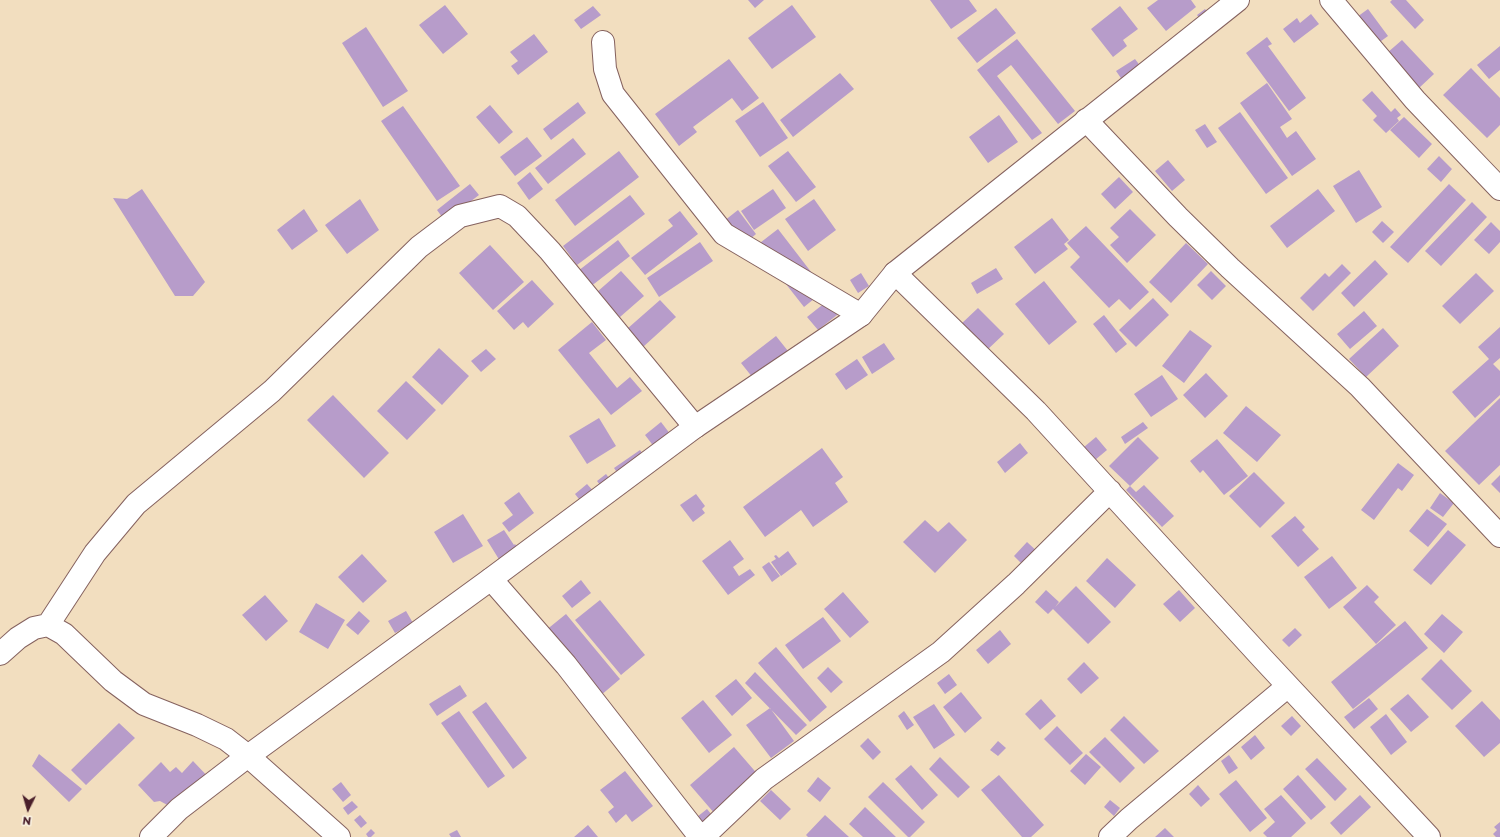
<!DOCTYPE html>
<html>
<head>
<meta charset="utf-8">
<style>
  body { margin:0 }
  #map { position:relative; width:1500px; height:837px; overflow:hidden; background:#f2debf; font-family:"Playpen Sans",sans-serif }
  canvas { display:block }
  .north { position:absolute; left:8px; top:789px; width:40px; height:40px; -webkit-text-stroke:3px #fcf5e5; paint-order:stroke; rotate:185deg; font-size:11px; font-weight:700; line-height:16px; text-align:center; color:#4a1f2b }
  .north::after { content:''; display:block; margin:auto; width:14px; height:18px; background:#4a1f2b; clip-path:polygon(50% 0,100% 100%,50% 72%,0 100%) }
</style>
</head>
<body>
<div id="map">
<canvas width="1500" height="837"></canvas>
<div class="north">N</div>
</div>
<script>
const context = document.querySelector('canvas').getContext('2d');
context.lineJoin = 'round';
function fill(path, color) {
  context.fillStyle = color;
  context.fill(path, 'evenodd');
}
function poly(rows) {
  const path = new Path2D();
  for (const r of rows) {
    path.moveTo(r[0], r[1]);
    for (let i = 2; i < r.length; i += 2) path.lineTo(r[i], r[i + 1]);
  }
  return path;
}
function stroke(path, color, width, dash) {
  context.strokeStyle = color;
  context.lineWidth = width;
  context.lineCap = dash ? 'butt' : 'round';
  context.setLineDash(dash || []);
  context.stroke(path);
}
fill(poly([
  [748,0,764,0,755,8],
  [930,0,969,0,977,11,951,29],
  [1158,0,1191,0,1196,7,1166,31,1147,8],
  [1392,0,1406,0,1424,20,1415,29,1390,2],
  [445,5,468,34,443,54,419,25],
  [792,5,816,37,772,69,748,38],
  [593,6,601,15,581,29,574,20],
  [1120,6,1138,29,1123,40,1127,46,1113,57,1091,29],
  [996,8,1016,33,977,63,957,38],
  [1205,9,1211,17,1203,23,1197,15],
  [1368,9,1388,36,1377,44,1357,17],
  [1311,14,1319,24,1294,43,1283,29,1297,18,1300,23],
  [366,27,408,91,383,107,342,43],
  [534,34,548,52,518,75,511,66,518,61,510,52],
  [1267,37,1272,44,1268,46,1306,98,1289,111,1246,53],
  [1017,39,1075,111,1058,124,1011,65,997,76,1042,133,1032,140,977,70],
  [1402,40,1434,74,1419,88,1387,53],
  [1500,46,1500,70,1489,79,1477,65],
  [729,59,759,98,742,111,732,98,693,127,697,132,679,146,655,114],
  [1135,59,1144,71,1125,84,1116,71],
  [1471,68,1500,98,1500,125,1487,138,1443,95],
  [840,73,854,89,793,137,780,120],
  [1267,83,1292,119,1280,127,1287,138,1296,131,1316,159,1292,176,1240,103],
  [1372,91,1391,112,1395,108,1401,115,1397,118,1399,121,1386,133,1373,120,1377,116,1362,100],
  [578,102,586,113,551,140,543,129],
  [763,102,788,138,760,157,735,121],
  [490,105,513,132,499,144,476,117],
  [403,106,460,186,437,201,381,121],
  [1240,112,1288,178,1266,194,1218,128],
  [999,115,1018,142,988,163,969,137],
  [1404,117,1432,144,1419,158,1390,130],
  [1205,124,1217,142,1207,148,1195,130],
  [527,137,542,156,515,176,500,157],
  [573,138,586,154,548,184,535,168],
  [619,151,639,177,575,226,555,200],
  [788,151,816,187,796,202,768,166],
  [1439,156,1452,169,1441,182,1427,169],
  [1168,160,1185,180,1172,191,1155,171],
  [1359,170,1382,207,1356,223,1333,186],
  [530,172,543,189,529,200,517,183],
  [1119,177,1133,192,1115,209,1101,194],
  [470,184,479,195,445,221,437,210],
  [1449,184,1466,200,1408,263,1390,247],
  [142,189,205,282,193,296,175,296,113,198,127,199],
  [773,189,786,208,754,230,741,211],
  [1318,189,1335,211,1287,248,1270,226],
  [630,195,645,214,577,265,563,246],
  [360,199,379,230,347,254,325,225],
  [814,199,836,230,808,251,785,219],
  [1472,202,1487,217,1441,266,1425,251],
  [304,209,318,231,292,250,277,230],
  [1130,209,1156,235,1127,263,1110,245,1119,237,1110,228],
  [738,210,756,234,743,245,724,221],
  [680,211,698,234,645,275,631,258,673,226,668,220],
  [1052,218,1069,240,1064,244,1068,249,1035,274,1014,247],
  [1382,221,1394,232,1383,243,1372,232],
  [1491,222,1500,231,1500,242,1489,254,1474,240],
  [1086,226,1149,292,1130,310,1119,299,1109,308,1070,267,1080,257,1067,243],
  [778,229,825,290,804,307,756,246],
  [618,240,630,256,590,287,578,271],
  [700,242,713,261,659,297,647,278],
  [1186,243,1208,264,1171,303,1149,282],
  [490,245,524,282,493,310,459,273],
  [1375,260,1388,274,1354,307,1341,293],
  [1342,264,1351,273,1313,311,1300,298,1325,273,1329,277],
  [996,268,1003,279,977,294,971,283],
  [621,271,644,296,620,317,597,292],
  [1211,271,1226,286,1212,300,1197,285],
  [861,273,869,286,858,293,850,280],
  [1476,273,1494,291,1460,324,1442,306],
  [532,280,554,304,528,328,523,322,514,330,497,311],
  [1044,281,1077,322,1049,345,1015,304],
  [840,291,851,304,818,330,807,317],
  [1153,298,1169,315,1136,347,1119,330],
  [660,300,676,317,643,347,627,329],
  [978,308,1004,334,986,351,960,325],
  [1364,311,1377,326,1350,349,1337,334],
  [1104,315,1127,344,1116,353,1093,324],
  [592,322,606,340,589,353,617,388,630,377,642,391,611,415,558,350],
  [1500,327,1500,358,1493,364,1500,371,1500,395,1475,418,1452,392,1489,359,1478,347],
  [1383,328,1399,346,1366,377,1349,359],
  [1190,330,1212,346,1184,383,1162,366],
  [776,336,788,351,753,378,741,363],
  [884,343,895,359,872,374,862,357],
  [439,348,469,376,442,405,412,377],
  [486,349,496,359,481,372,471,361],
  [857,359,868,375,846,390,835,374],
  [1206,373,1228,396,1205,418,1183,395],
  [1162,375,1178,399,1151,417,1134,394],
  [406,381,436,410,407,440,377,411],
  [333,395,389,453,364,478,307,420],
  [1500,398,1500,465,1479,485,1445,451],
  [1246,406,1281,435,1257,462,1223,433],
  [599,418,616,446,587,464,569,436],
  [661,422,674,439,658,452,645,435],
  [1143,422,1148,428,1125,444,1121,437],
  [1096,437,1107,450,1095,460,1084,447],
  [1138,437,1159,458,1130,486,1109,466],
  [1217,439,1248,476,1224,495,1203,470,1200,473,1190,461],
  [1020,443,1028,453,1005,473,997,462],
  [822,448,843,477,835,483,848,502,813,527,801,510,765,537,743,507],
  [640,450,651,465,625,484,614,468],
  [1398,463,1414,475,1402,491,1398,488,1374,520,1361,510],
  [1254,472,1285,503,1260,528,1229,496],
  [606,474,615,486,606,493,597,481],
  [1500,475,1500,493,1491,484],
  [587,484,595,493,582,503,575,494],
  [1144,485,1174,516,1162,527,1126,490,1130,486,1136,492],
  [519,492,534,513,509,532,502,523,513,515,504,503],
  [1440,493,1454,503,1443,517,1430,508],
  [696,494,705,506,702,509,705,513,693,522,680,505],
  [1427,509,1447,524,1428,547,1409,531],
  [463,514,483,546,453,563,434,532],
  [1295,516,1305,527,1302,530,1319,549,1298,567,1271,536],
  [925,520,938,532,949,522,967,540,935,573,903,542],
  [504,530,514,545,515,544,523,556,500,561,487,540],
  [1448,530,1466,545,1431,585,1413,570],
  [730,540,744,559,733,567,739,576,750,569,755,575,728,595,702,561],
  [1027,542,1041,555,1027,569,1014,556],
  [788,551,797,564,781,576,771,562,776,559,774,556,776,555,779,558],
  [362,554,387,581,363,603,338,577],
  [1332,556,1357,588,1329,609,1304,577],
  [1107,558,1136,585,1115,608,1086,581],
  [769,562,780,576,772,582,762,567],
  [581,580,591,593,572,608,562,596],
  [1367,585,1379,597,1374,602,1396,625,1376,644,1343,607],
  [1076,586,1111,622,1088,644,1053,609,1048,614,1035,602,1046,590,1059,602,1055,607],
  [1179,590,1195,608,1180,622,1163,604],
  [843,592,869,622,850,638,824,609],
  [265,595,288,621,266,641,242,615],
  [600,600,645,655,621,675,575,620],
  [316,603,345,620,328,649,299,632],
  [359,611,370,621,358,635,346,625],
  [406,611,413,623,395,633,388,621],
  [566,614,620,679,600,696,545,631],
  [1442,614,1463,632,1444,653,1424,634],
  [823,617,841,641,803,669,785,645],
  [1405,621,1428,648,1353,709,1331,682],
  [1295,628,1302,635,1289,647,1282,640],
  [1000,630,1011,644,988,664,976,650],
  [776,647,827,707,810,722,758,663],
  [1441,659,1472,691,1452,710,1421,679],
  [1084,662,1099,678,1081,694,1067,679],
  [828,667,843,682,831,693,817,678],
  [755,672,807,725,796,735,745,683],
  [949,674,957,685,945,694,937,683],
  [736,679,752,698,732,716,715,696],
  [460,685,467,696,437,716,429,704],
  [961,692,982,718,965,733,943,707],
  [1408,694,1429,717,1411,732,1390,709],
  [1369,698,1378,709,1354,729,1344,717],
  [1041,699,1056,716,1040,730,1025,714],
  [703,700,732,735,709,753,681,718],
  [1482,701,1500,720,1500,743,1484,757,1455,726],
  [486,702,527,758,513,769,472,712],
  [934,704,955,735,934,749,913,717],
  [770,708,794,741,771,758,746,725],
  [459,711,505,776,488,788,441,723],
  [904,711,914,725,907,730,898,716],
  [1386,714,1407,742,1391,755,1370,727],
  [1124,716,1159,751,1144,764,1110,730],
  [1292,716,1301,726,1291,736,1281,726],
  [119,723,135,738,86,785,71,770],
  [1057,726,1083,753,1070,765,1044,739],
  [1255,735,1265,748,1251,760,1241,747],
  [1105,737,1135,768,1120,783,1089,752],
  [868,738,881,752,873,760,860,746],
  [998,741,1006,748,998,756,990,750],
  [734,747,760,777,715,814,690,785],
  [39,754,82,789,69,802,32,766],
  [1086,754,1101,767,1085,785,1070,771],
  [1229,755,1238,768,1229,774,1221,761],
  [940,757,970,787,958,798,929,769],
  [1317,758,1347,789,1335,801,1305,769],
  [193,761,213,782,182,813,160,801,154,802,138,785,161,762,170,772,176,767,182,773],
  [911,765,938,795,922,810,895,779],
  [625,771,653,806,632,822,626,814,616,823,608,812,614,807,600,790],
  [999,775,1044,825,1031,837,1022,837,981,790],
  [1298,775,1326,807,1311,820,1283,789],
  [818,777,831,788,820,802,807,791],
  [1236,780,1267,818,1250,832,1219,794],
  [341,782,351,795,343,802,332,789],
  [883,782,925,822,910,837,908,837,868,797],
  [1198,785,1210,799,1201,807,1189,794],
  [771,790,791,809,780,820,760,801],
  [1281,795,1306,823,1291,837,1267,837,1263,833,1275,822,1264,809],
  [1360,795,1371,807,1341,835,1330,823],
  [1110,800,1120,808,1114,816,1104,807],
  [352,801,358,807,348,815,343,808],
  [865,807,896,837,863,837,849,824],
  [707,809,716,820,705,828,697,817],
  [360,815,367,823,361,828,354,820],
  [825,815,849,837,808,837,806,835],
  [1500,822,1500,837,1496,837,1493,834,1497,830,1494,827],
  [588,825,598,837,574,837],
  [1165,828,1174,837,1155,837],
  [371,829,375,833,371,837,368,837,366,834],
  [457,830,461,837,451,837,449,834]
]), '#b79cca');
const street = poly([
  [1331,0,1415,100,1500,189],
  [603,42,605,69,613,94,724,234,861,315],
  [1086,120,1178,217,1230,268,1360,387,1500,536],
  [895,273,1036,411,1263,659,1429,837],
  [491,579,566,665,700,837],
  [48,625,95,553,136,504,272,391,419,247,460,216,500,206,517,216,550,251,695,427],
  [0,654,18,638,34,628,48,625,64,634,113,681,144,704,197,725,226,739,248,756,339,837],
  [703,837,764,779,941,652,1016,584,1110,491],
  [1110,837,1129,819,1288,686]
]);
const secondary = poly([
  [151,837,179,809,248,756,491,579,695,427,861,315,895,273,1238,0]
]);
stroke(street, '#85625f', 24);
stroke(secondary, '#85625f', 24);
stroke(street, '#fff', 22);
stroke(secondary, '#fff', 22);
</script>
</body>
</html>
